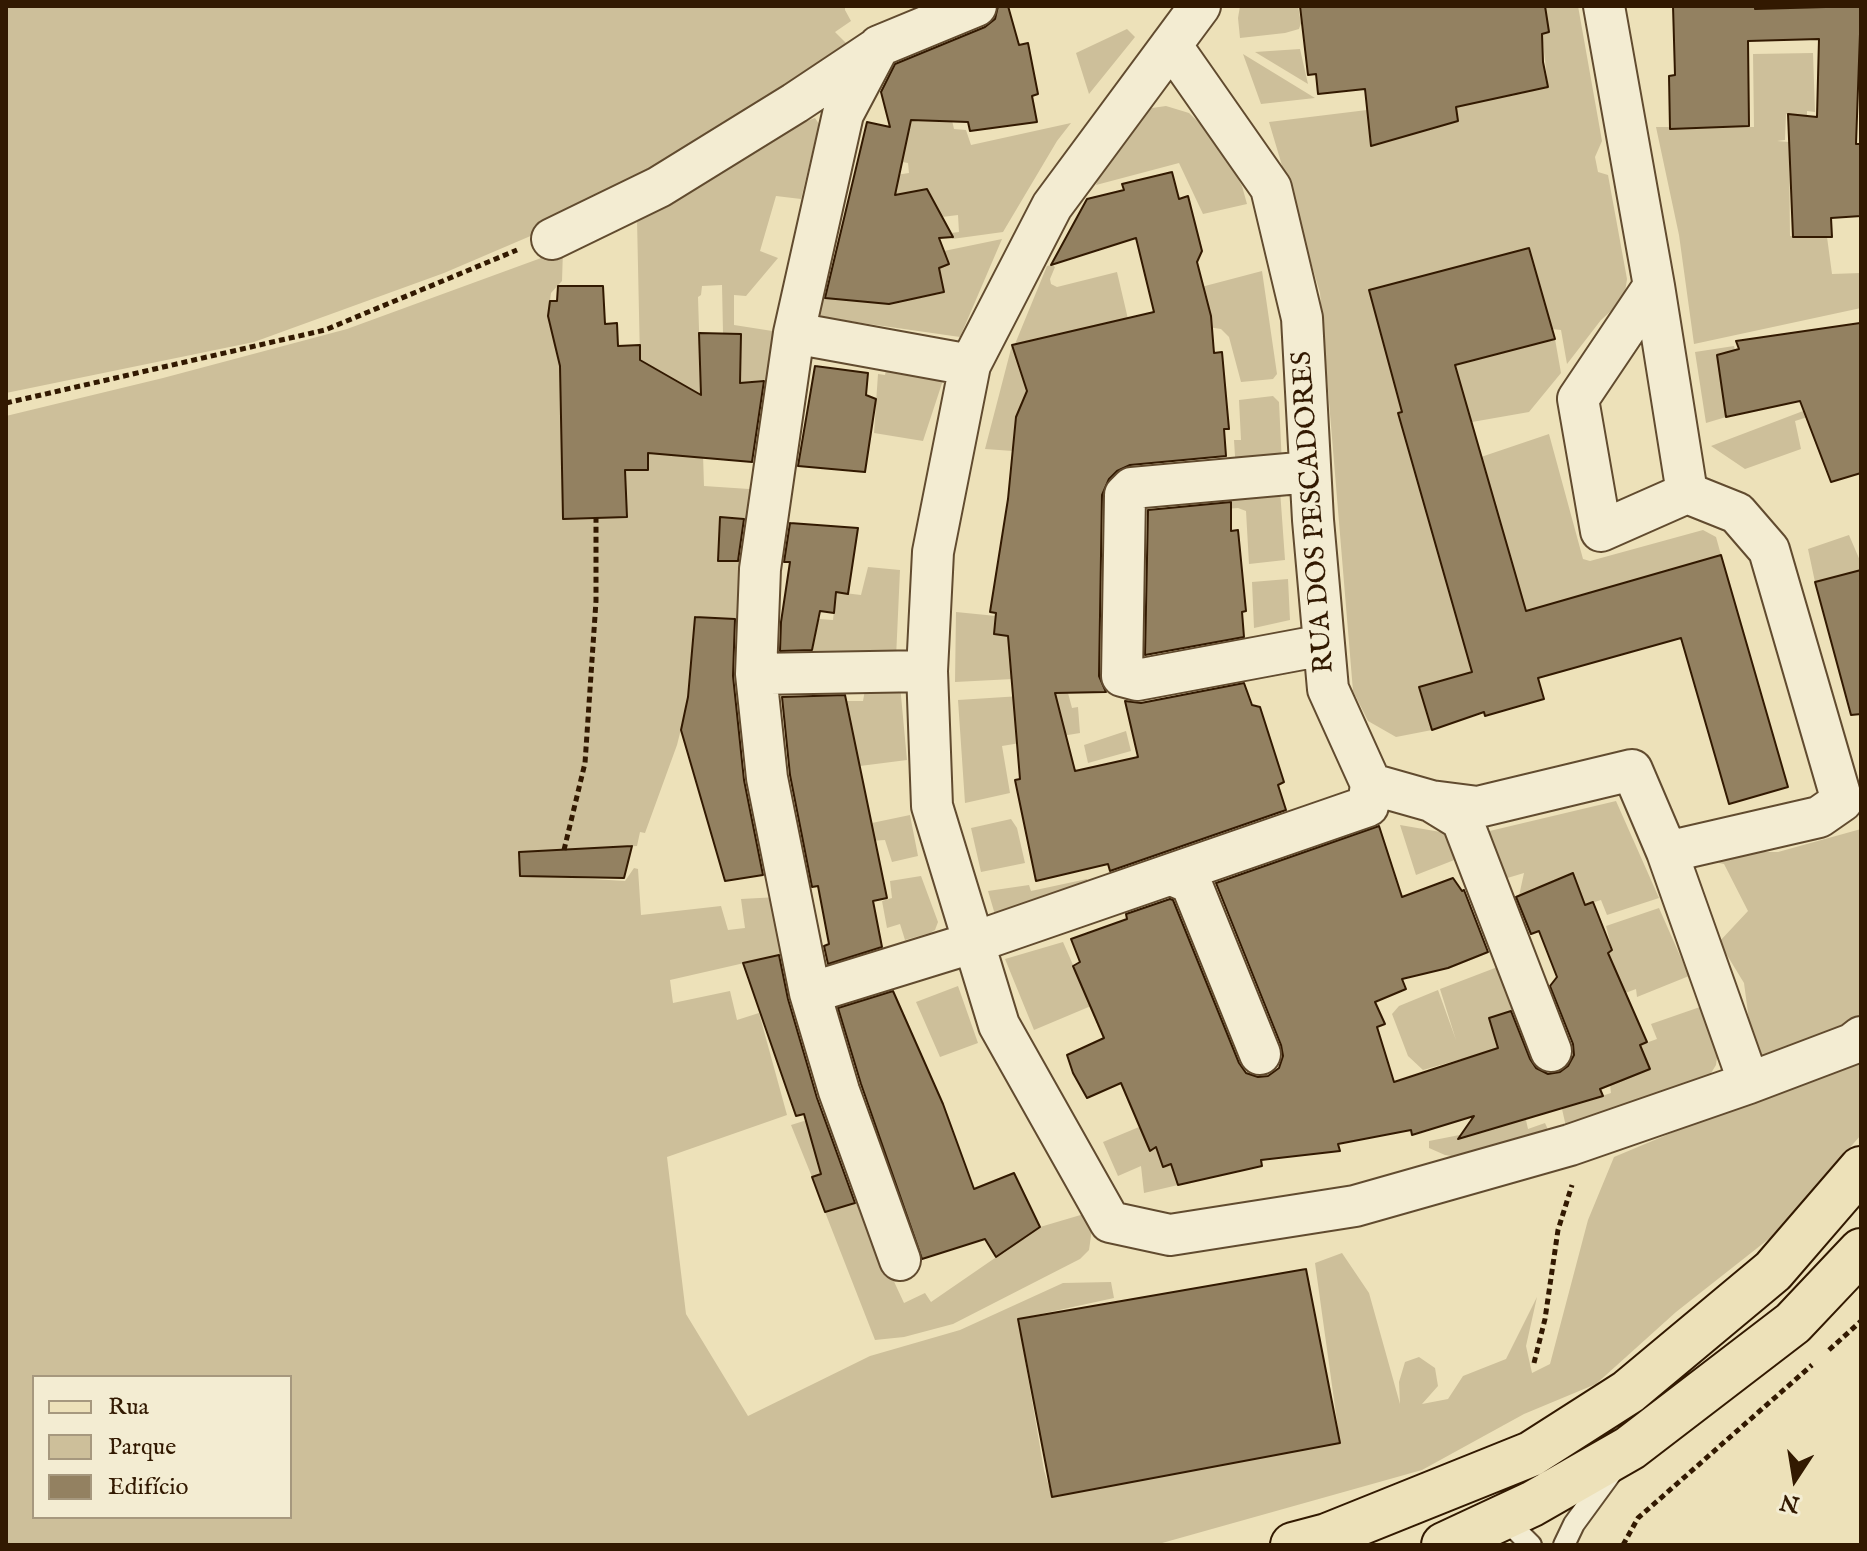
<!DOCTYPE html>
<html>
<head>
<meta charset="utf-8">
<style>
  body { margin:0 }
  #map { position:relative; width:1867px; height:1551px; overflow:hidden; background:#ede1b9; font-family:"IM FELL English",serif }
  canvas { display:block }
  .frame { position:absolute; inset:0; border:8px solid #321901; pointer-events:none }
  .legend { position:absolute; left:32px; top:1375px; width:260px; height:144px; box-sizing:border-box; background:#f3ecd2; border:2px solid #a6987e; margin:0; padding:10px 14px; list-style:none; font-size:24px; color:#321901 }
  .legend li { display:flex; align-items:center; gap:16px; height:40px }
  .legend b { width:40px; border:2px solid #a6987e }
  .north { position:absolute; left:1755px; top:1439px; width:80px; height:80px; -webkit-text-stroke:6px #f3ecd2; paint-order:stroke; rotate:192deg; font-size:22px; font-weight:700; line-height:32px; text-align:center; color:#321901 }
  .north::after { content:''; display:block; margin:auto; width:28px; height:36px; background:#321901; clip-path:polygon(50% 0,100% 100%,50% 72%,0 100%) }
</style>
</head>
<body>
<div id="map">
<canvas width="1867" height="1551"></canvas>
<div class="frame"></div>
<ul class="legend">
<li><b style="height:10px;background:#ede1b9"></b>Rua</li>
<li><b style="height:22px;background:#cdbf9a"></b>Parque</li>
<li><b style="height:22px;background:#938161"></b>Edifício</li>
</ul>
<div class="north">N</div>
</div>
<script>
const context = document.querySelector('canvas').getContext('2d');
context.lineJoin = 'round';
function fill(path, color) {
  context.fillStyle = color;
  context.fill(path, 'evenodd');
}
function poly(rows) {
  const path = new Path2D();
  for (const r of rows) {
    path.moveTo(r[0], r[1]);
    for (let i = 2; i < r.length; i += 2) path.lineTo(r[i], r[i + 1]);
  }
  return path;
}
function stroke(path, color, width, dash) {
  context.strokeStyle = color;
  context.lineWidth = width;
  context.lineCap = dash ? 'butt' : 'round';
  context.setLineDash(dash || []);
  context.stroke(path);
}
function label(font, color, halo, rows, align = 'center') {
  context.font = font + ' "IM FELL English",serif';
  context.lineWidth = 7;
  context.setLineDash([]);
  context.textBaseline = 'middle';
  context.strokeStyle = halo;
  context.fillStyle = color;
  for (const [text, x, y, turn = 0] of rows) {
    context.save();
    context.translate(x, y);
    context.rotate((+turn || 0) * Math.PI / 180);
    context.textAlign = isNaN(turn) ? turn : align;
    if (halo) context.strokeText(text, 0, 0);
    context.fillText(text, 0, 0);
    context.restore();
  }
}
fill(poly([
  [6,6,845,6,845,10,851,21,835,32,849,46,589,211,444,273,254,342,6,393],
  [1240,6,1298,6,1301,23,1299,29,1285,33,1240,38,1238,18],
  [1545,6,1578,6,1602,141,1595,157,1598,172,1608,175,1627,279,1624,299,1601,320,1567,364,1561,330,1552,329,1529,248,1370,290,1472,672,1419,687,1432,730,1396,737,1368,721,1353,691,1320,293,1269,122,1367,110,1371,145,1458,121,1454,83,1500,97,1548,87,1542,34,1549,32],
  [1127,29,1135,37,1089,94,1076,53],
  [1300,49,1308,84,1255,52],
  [1813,53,1815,112,1807,111,1807,116,1786,114,1785,140,1777,141,1789,142,1790,236,1827,237,1832,274,1861,273,1861,308,1694,344,1679,235,1656,127,1754,127,1753,54],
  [1243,54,1315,98,1261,104],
  [947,99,954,129,966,130,971,145,1071,123,1057,141,1003,232,952,239,951,233,959,232,958,215,942,217,927,189,895,195,876,178,909,173,908,163,896,161,908,134,911,119],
  [1166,106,1189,113,1217,140,1242,186,1247,204,1203,214,1179,163,1096,185,1109,150,1133,121,1152,108],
  [815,118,819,124,801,199,776,196,760,251,778,258,746,296,734,295,734,325,785,333,780,378,737,383,740,372,741,334,723,333,722,285,702,286,701,295,698,297,704,486,764,490,750,520,720,517,719,560,745,561,744,620,695,618,691,670,744,672,757,752,733,752,730,758,691,767,693,747,683,721,677,745,645,833,640,832,637,846,548,851,544,876,625,881,634,868,638,869,641,915,721,906,728,930,745,928,741,899,778,897,788,953,670,980,673,1003,730,991,737,1020,759,1013,787,1115,667,1157,686,1314,748,1416,870,1356,960,1330,1063,1283,1111,1282,1114,1298,1018,1319,1044,1470,1052,1497,1340,1443,1315,1263,1342,1253,1369,1293,1400,1404,1399,1382,1405,1362,1419,1357,1435,1368,1438,1386,1422,1404,1448,1399,1463,1376,1506,1359,1537,1297,1526,1346,1532,1373,1550,1364,1588,1220,1614,1157,1731,1108,1756,1073,1744,983,1719,942,1748,911,1724,864,1667,852,1778,852,1861,829,1861,1135,1770,1238,1676,1312,1596,1384,1524,1414,1422,1470,1155,1545,6,1545,6,416,163,378,347,329,563,250,562,281,551,293,548,316,560,366,563,516,625,471,648,469,651,366,640,360,637,219,796,125],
  [34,1377,290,1377,290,1517,34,1517],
  [1002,239,960,337,820,317,814,314,818,297,889,304,944,293,939,268,949,264,944,251],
  [1052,265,1055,267,1050,279,1051,284,1057,287,1117,272,1128,319,1015,344,1047,266],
  [1262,271,1277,374,1273,379,1241,382,1229,337,1221,329,1208,327,1167,296],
  [1555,339,1561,373,1529,412,1472,422,1454,365],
  [1012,345,1028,383,1013,451,985,449],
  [1734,346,1735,350,1717,355,1726,417,1706,423,1695,352],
  [948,365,923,441,874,433,878,374,885,375,886,370],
  [1861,389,1861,400,1795,421,1801,449,1745,469,1711,446],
  [1273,396,1279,402,1282,465,1236,472,1234,440,1241,440,1239,400],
  [1549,434,1583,559,1590,561,1703,530,1716,537,1721,555,1526,611,1481,457],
  [1280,490,1285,560,1249,564,1246,511,1238,508,1183,512,1182,500],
  [1849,535,1861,563,1861,641,1832,578,1815,582,1808,549],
  [868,567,900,570,896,658,827,660,812,653,819,619,833,620,836,592,861,595],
  [1288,579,1290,620,1254,628,1252,582],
  [956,612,996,616,995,634,1047,641,1013,679,955,682],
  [866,684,900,685,907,760,860,766,842,701,863,701],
  [1068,693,1072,708,1078,707,1080,733,1002,746,1010,793,965,803,958,700],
  [1126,731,1131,751,1088,763,1084,745],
  [1616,801,1659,898,1607,915,1601,900,1585,905,1573,873,1519,896,1524,873,1494,882,1477,834],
  [910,815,918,856,892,862,885,840,870,841,867,824],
  [1011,819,1017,828,1025,863,981,872,971,828],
  [1400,825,1458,835,1467,855,1416,875],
  [921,876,938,922,935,930,930,933,905,940,900,924,887,928,882,901,892,898,890,881],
  [1087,879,1091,889,996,918,988,891,1029,885,1031,891],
  [1659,908,1689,976,1637,997,1636,989,1620,995,1606,953,1612,950,1606,926],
  [1063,942,1091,1006,1034,1030,1005,959],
  [1508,963,1542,1051,1524,1057,1520,1112,1524,1120,1526,1120,1528,1129,1545,1123,1550,1134,1458,1157,1445,1155,1429,1148,1429,1141,1485,1130,1462,1059,1423,1070,1408,1056,1392,1014,1399,1006,1438,990,1456,1040,1440,989],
  [958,986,978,1043,940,1057,916,1002],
  [1700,1007,1719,1042,1716,1065,1705,1083,1567,1131,1562,1109,1611,1093,1610,1085,1650,1069,1640,1045,1657,1039,1651,1024],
  [836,1111,850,1145,816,1155,821,1174,812,1177,791,1125],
  [1139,1127,1150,1150,1156,1147,1163,1167,1172,1165,1178,1185,1144,1193,1141,1166,1118,1176,1103,1142],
  [867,1200,890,1273,904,1303,925,1293,931,1302,1040,1227,1084,1214,1092,1229,1089,1250,1080,1259,953,1324,904,1337,875,1340,825,1212]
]), '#cdbf9a');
const building = poly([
  [998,6,1008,6,1019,45,1028,43,1038,94,1032,96,1037,122,970,131,968,122,911,120,895,195,927,189,953,237,939,238,949,264,939,268,944,292,889,304,825,298,867,122,890,127,881,92,895,64,985,27,995,19,998,6],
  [1300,6,1545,6,1549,32,1542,34,1543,62,1548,87,1456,107,1458,121,1371,146,1365,89,1318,94,1316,74,1308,75,1300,6],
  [1673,6,1755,6,1755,9,1861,6,1856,144,1861,144,1861,216,1831,218,1832,237,1793,237,1788,114,1817,117,1819,39,1748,41,1749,126,1670,129,1669,76,1675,75,1673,6],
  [1172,172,1179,199,1188,196,1202,251,1197,262,1211,316,1214,353,1222,352,1229,429,1224,429,1226,456,1130,465,1117,471,1109,479,1102,495,1099,676,1106,692,1055,693,1075,771,1138,757,1125,701,1141,703,1244,683,1252,705,1260,707,1284,782,1278,785,1286,810,1110,871,1108,864,1036,881,1015,780,1020,779,1008,636,994,634,996,613,990,612,1008,499,1016,417,1027,391,1012,345,1154,312,1136,238,1051,265,1087,199,1124,190,1122,184,1172,172],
  [1529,248,1555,339,1455,365,1526,611,1721,555,1788,787,1729,804,1681,638,1538,678,1544,699,1485,716,1484,712,1432,730,1419,687,1472,672,1398,413,1402,412,1369,290,1529,248],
  [558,286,603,286,605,324,617,323,618,346,640,345,640,360,701,395,699,333,741,334,740,383,764,381,752,462,648,453,648,470,625,470,627,517,563,519,560,366,548,316,550,301,557,301,558,286],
  [1860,323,1861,473,1831,482,1800,401,1726,417,1717,355,1739,349,1736,341,1860,323],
  [815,366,868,373,866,395,876,399,865,472,798,466,815,366],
  [1231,502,1231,531,1238,530,1246,611,1242,612,1244,637,1145,655,1148,510,1231,502],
  [720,517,744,519,738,561,718,561,720,517],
  [790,523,858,528,848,594,836,592,834,613,820,611,812,650,780,651,781,622,790,562,784,562,790,523],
  [1861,570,1861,714,1851,715,1815,582,1861,570],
  [695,617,735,619,733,676,744,780,763,875,725,881,681,730,688,697,695,617],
  [845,695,887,898,873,901,882,947,828,964,824,946,829,944,818,886,812,887,790,775,782,697,845,695],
  [1379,826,1402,897,1453,878,1462,891,1464,890,1488,952,1448,968,1402,979,1406,989,1375,1002,1385,1024,1377,1027,1394,1082,1498,1048,1489,1018,1511,1011,1530,1059,1536,1068,1548,1074,1560,1072,1568,1066,1574,1055,1573,1044,1550,986,1557,977,1539,931,1531,934,1516,897,1573,873,1585,905,1593,902,1612,950,1608,953,1647,1042,1640,1045,1650,1069,1600,1089,1603,1096,1458,1139,1474,1116,1412,1135,1411,1130,1338,1144,1340,1151,1261,1160,1262,1166,1178,1185,1171,1164,1163,1167,1156,1147,1150,1151,1121,1083,1087,1098,1073,1073,1067,1055,1104,1038,1073,966,1080,962,1071,939,1127,919,1126,914,1170,899,1173,900,1239,1063,1246,1073,1258,1077,1268,1076,1279,1068,1283,1056,1281,1045,1216,883,1379,826],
  [632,846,624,878,520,876,519,852,632,846],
  [779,955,788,999,817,1098,855,1203,825,1212,812,1177,821,1174,804,1114,796,1116,743,963,779,955],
  [893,991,943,1104,974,1189,1014,1173,1040,1227,996,1257,985,1239,922,1259,861,1084,838,1008,893,991],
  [1306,1269,1340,1443,1052,1497,1018,1319,1306,1269]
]);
fill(building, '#938161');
stroke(building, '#321901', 2);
const lane = poly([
  [1503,1517,1531,1545],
  [1564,1545,1574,1524,1612,1472]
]);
const street = poly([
  [1604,6,1654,286],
  [1171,45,1271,188,1302,318,1313,520,1328,689,1371,784,1431,801,1478,807,1632,770,1667,852,1749,1083,1570,1145,1355,1206,1170,1235,1110,1222,999,1025,932,806,927,671,933,552,970,365,1052,206,1200,6],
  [552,239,659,187,795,103,876,49],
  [1654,286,1687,493,1601,531,1578,399,1654,286],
  [794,333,970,365],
  [1310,472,1132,488,1125,495,1122,676,1137,680,1324,645],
  [756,674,927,671],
  [1431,801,1462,820,1551,1051],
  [1667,852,1819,817,1842,801,1769,550,1737,513,1687,493],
  [1172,875,1191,883,1260,1054],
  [810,993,975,942,1368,806,1371,784],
  [1749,1083,1852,1044,1861,1037],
  [900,1260,839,1091,810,993,767,778,756,674,760,569,794,333,843,114,879,46,976,6]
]);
const primary = poly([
  [1293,1545,1327,1536,1531,1454,1628,1392,1773,1271,1861,1169],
  [1444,1545,1532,1504,1630,1448,1793,1323,1861,1251]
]);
stroke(lane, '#614b2f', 24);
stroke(street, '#614b2f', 44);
stroke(primary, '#321901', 48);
stroke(poly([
  [6,403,325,330,517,250],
  [564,850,585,763,596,601,596,518],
  [1829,1350,1861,1321],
  [1534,1363,1545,1319,1558,1230,1572,1185],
  [1623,1545,1638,1518,1812,1365]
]), '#321901', 5, [6, 4]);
stroke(lane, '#f3ecd2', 20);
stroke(street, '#f3ecd2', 40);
stroke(primary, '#ede1b9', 44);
label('28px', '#321901', '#f3ecd2', [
  ["RUA DOS PESCADORES",1315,512,-94]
]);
</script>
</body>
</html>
